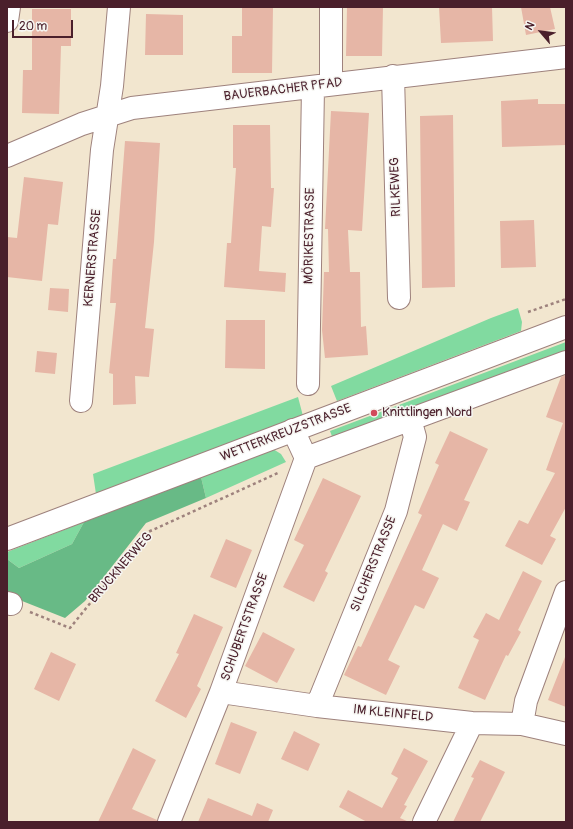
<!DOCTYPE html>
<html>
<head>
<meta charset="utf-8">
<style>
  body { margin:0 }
  #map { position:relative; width:573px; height:829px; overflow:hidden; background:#f2e6cf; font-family:Pangolin,sans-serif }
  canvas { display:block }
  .frame { position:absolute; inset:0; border:8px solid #4a1f2b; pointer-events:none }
  .north { position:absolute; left:521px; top:12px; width:40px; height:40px; -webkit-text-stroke:3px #f6f6f2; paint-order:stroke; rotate:298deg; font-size:11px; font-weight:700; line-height:16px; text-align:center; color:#4a1f2b }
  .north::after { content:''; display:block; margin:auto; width:14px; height:18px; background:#4a1f2b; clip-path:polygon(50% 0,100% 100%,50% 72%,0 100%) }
  .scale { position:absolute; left:12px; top:20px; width:61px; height:18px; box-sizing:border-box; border:2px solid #4a1f2b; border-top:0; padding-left:5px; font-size:12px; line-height:14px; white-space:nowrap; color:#4a1f2b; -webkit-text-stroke:3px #f6f6f2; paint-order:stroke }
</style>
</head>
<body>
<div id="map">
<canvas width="573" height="829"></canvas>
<div class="frame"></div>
<div class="north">N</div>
<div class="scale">20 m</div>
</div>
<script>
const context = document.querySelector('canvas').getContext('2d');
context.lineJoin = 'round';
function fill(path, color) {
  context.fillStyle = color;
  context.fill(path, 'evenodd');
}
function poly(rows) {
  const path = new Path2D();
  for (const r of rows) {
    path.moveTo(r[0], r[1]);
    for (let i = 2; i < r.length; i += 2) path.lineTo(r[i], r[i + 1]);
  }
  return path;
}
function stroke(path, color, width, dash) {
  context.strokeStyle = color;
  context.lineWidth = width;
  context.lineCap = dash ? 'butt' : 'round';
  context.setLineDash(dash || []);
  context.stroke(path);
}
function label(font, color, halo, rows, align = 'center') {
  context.font = font + ' Pangolin,sans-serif';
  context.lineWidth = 3;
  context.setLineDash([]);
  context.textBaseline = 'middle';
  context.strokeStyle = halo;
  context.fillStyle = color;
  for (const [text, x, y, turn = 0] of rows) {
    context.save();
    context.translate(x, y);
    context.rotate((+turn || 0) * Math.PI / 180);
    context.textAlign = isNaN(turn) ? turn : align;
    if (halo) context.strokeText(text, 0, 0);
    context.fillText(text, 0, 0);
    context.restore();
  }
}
fill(poly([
  [518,308,522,322,521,331,337,401,331,386,491,318],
  [566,342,566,356,333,439,330,431],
  [298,397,303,416,96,494,93,474],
  [273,449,281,454,286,462,206,498,201,477],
  [84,522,72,544,19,568,7,559,7,552]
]), '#81daa0');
fill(poly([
  [201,477,206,498,146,523,85,601,65,618,7,595,7,559,19,568,72,544,84,522]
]), '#68ba86');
fill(poly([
  [242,7,273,7,272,73,232,73,232,36,242,36],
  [347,7,383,7,382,56,346,56],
  [439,7,492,7,493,41,441,43],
  [521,7,550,7,555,29,526,35],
  [32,9,71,9,71,46,61,46,59,114,22,113,23,70,32,70],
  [146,14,183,15,183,55,145,55],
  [538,99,538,104,566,104,566,145,502,147,501,101],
  [331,111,369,113,362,231,348,230,350,272,360,272,361,327,366,326,368,355,325,358,322,330,324,272,329,272,328,229,325,229],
  [453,115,455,287,422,288,420,116],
  [233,125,270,125,271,188,274,188,271,227,262,226,259,271,286,273,285,292,224,287,227,243,231,243,236,168,233,168],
  [125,141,160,143,154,242,145,328,154,329,149,377,135,376,136,404,113,405,113,374,109,373,116,303,110,303,113,259,116,259],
  [24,177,63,182,58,225,48,224,42,281,7,277,7,237,17,238],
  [534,220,536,267,501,268,500,221],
  [50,288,69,289,68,312,48,310],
  [226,320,265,320,265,369,225,368],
  [37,351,57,353,55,374,35,372],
  [566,375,566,507,550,536,556,539,542,565,505,546,519,520,528,524,555,473,546,470,563,423,546,417,561,377],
  [450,431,488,449,464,500,470,502,457,531,443,524,422,570,439,578,424,609,415,605,388,660,400,666,386,695,344,675,358,646,361,647,422,515,418,513,439,465,435,463],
  [323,478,361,496,325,571,328,573,314,602,283,587,304,545,294,540],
  [226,539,252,550,236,588,210,577],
  [523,571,542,581,518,630,521,632,508,656,506,655,485,700,458,688,479,640,473,637,486,613,499,620],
  [194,614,223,627,197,686,201,689,186,718,155,701,179,654,176,653],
  [263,632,295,649,277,683,245,666],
  [51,652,76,664,59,701,34,689],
  [565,657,566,657,566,707,548,700],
  [231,722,257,732,240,774,215,764],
  [294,731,320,744,308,771,281,759],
  [133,748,156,760,132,809,157,820,157,822,98,822],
  [404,748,428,761,404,805,407,806,400,818,409,822,367,822,339,807,348,790,382,808,398,778,391,774],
  [480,760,505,772,480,822,453,822,474,778,471,777],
  [208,798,252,816,257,803,273,810,268,822,198,822]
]), '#e6b6a6');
const minor = poly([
  [331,7,331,84],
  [7,21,9,7],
  [393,76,399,298],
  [7,156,82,124,132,108,566,57],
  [308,384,313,88],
  [81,401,102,150,112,86,119,7],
  [306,458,566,362],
  [7,603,11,604],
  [221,692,317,706,472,723,522,724,566,734],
  [317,706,396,511,415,437,410,419],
  [522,724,526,701,566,592],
  [169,822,221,692,306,458,293,430],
  [424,822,472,723]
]);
const major = poly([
  [7,539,566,327]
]);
stroke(minor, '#9e827d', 24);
stroke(major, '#9e827d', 24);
stroke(poly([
  [528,312,566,299],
  [30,612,70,628,148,532,278,473]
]), '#9e827d', 2.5, [3, 3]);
stroke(minor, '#fff', 22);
stroke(major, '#fff', 22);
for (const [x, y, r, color] of [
  [374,413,4,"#d1495b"]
]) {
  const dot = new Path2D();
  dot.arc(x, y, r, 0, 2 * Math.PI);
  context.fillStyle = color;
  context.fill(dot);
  stroke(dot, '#f6f6f2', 1.5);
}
label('13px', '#4a1f2b', '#f6f6f2', [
  ["BAUERBACHER PFAD",283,90,-7],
  ["RILKEWEG",396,187,-92],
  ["MÖRIKESTRASSE",310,236,-89],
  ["KERNERSTRASSE",93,258,-85],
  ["WETTERKREUZSTRASSE",286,433,-21],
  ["SILCHERSTRASSE",374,564,-68],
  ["BRUCKNERWEG",121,568,-49],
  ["SCHUBERTSTRASSE",245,627,-70],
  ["IM KLEINFELD",393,714,6]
]);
label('13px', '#4a1f2b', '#f6f6f2', [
  ["Knittlingen Nord",382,413]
], 'left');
</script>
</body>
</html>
